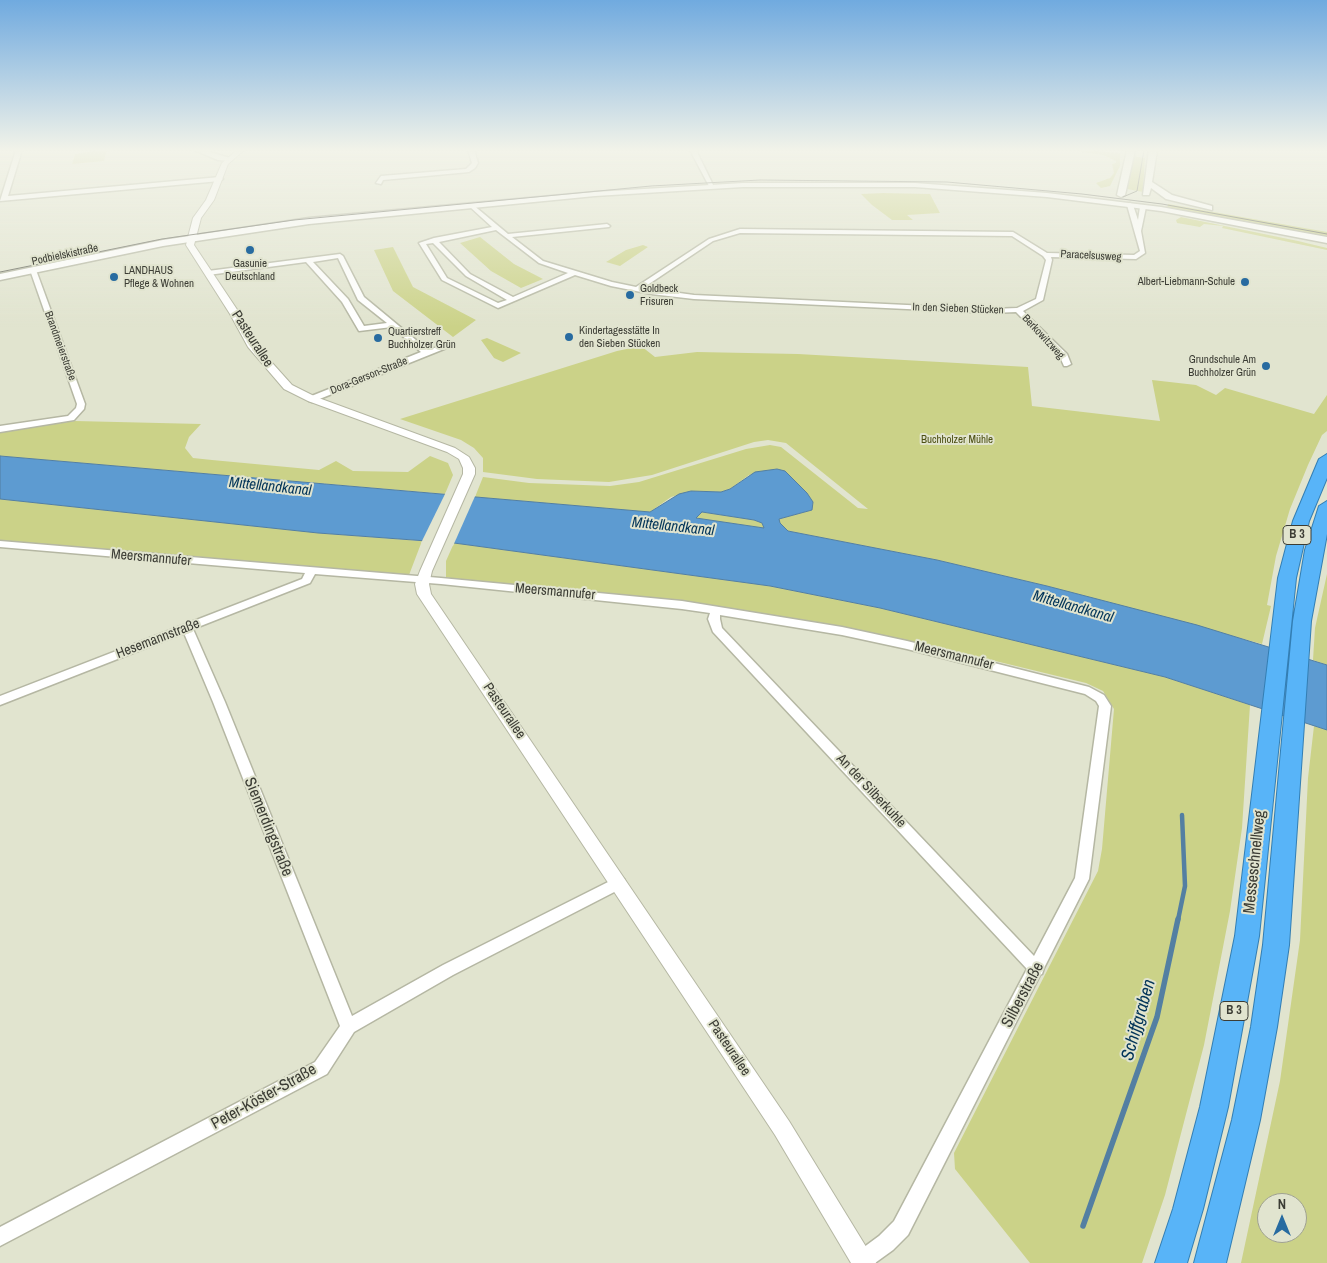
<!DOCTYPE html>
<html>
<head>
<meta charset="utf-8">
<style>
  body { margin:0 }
  #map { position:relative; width:1327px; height:1263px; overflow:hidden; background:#e1e4cf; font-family:"Archivo Narrow",sans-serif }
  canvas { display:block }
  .north { position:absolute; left:1257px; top:1193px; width:50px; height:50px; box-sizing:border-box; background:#e1e4cf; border:1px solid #9fa191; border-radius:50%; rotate:0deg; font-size:14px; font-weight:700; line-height:20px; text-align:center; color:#3c3d35 }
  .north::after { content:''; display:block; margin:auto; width:18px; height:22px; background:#286ba0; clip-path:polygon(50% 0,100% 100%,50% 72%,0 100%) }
</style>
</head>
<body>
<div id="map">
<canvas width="1327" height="1263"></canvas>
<div class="north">N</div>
</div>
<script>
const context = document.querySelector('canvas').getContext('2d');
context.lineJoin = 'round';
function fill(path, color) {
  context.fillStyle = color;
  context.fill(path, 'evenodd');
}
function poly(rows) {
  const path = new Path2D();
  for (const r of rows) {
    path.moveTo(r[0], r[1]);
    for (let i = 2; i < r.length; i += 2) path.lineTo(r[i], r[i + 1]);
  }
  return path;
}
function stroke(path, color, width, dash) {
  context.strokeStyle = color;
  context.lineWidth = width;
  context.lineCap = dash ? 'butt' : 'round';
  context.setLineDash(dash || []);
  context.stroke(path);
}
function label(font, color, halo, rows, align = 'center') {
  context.font = font + ' "Archivo Narrow",sans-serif';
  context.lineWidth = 4;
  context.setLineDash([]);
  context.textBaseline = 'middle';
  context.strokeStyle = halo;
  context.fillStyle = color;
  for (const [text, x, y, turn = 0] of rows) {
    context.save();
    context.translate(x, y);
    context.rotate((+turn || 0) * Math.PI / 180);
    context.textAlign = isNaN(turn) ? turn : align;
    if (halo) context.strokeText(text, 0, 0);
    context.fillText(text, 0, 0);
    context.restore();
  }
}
fill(poly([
  [102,150,112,150,106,152,104,161,72,164,75,154],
  [1081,150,1120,153,1120,166,1110,186,1101,188,1096,183,1110,178,1114,173,1112,164,1116,163,1116,161,1103,155,1081,152],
  [1134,156,1145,158,1143,192,1127,189],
  [883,193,930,194,940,213,907,215,913,220,892,220,872,205,861,194],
  [1168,204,1327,232,1327,237,1167,208],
  [1181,217,1298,241,1327,248,1327,250,1222,228,1223,226,1204,224,1200,227,1177,223,1176,220],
  [480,237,514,264,543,279,521,288,491,271,460,243],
  [643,245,648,247,620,266,606,262,626,250],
  [393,247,413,287,476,320,453,337,393,291,374,250],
  [487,338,521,353,503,362,494,358,481,340],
  [641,346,655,357,697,352,798,354,1028,367,1032,406,1160,421,1152,380,1196,385,1216,395,1225,388,1314,414,1327,395,1327,431,1322,435,1308,465,1290,509,1276,556,1267,605,1271,606,1262,644,1047,586,937,560,788,531,780,523,779,519,812,510,813,502,807,493,785,472,777,469,749,475,730,489,721,492,691,491,671,497,650,512,475,497,483,477,529,483,610,486,639,482,746,449,770,445,781,447,858,508,868,509,786,443,768,440,754,442,652,475,609,482,537,479,483,472,483,458,474,448,461,440,400,419,617,351],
  [75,421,201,424,189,437,185,448,193,458,212,460,319,470,336,461,353,471,408,472,430,456,448,463,453,475,445,494,0,456,0,432],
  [0,499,318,533,422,541,409,575,56,546,0,541],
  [702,512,754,520,762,523,764,528,695,518],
  [454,543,770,586,880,608,1165,677,1250,705,1242,828,1230,911,1204,1045,1165,1195,1142,1263,1030,1263,955,1169,954,1153,1098,871,1102,849,1114,709,1103,691,1086,683,979,657,816,622,670,600,455,579,446,577,446,561],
  [1327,574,1327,665,1313,660,1315,628],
  [1314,726,1327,730,1327,1263,1241,1263,1280,1081,1300,940,1308,778],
  [1267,1203,1297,1203,1297,1233,1267,1233]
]), '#cbd288');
const water = poly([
  [0,456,650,512,679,494,691,491,721,492,730,489,755,472,777,469,785,471,807,493,813,502,812,510,779,519,780,523,788,531,937,560,1047,586,1197,625,1327,665,1327,730,1165,677,880,608,770,586,454,543,318,533,0,499,0,456],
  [702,512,754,520,762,523,764,528,696,518,702,512]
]);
fill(water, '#5d9bd1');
stroke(water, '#537fa2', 1);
fill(poly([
  [446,492,476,494,453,546,421,543]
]), '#e1e4cf');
stroke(poly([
  [1178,920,1185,886,1182,815]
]), '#537fa2', 4.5);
stroke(poly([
  [1083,1226,1157,1017,1178,919]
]), '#537fa2', 5.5);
const minor = poly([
  [16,150,22,150,8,196,220,177,223,179,220,181,0,201,16,150],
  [194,150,203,150,233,159,230,161,218,160,194,150],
  [468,150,474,150,478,163,475,168,469,172,383,180,381,184,376,183,381,176,466,169,472,163,468,150],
  [690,150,696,150,714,187,709,186,690,150],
  [1130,203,1133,205,1138,220,1140,207,1143,205,1146,207,1141,231,1145,253,1136,259,1051,257,1052,260,1043,300,1023,311,1067,354,1071,364,1067,366,1064,366,1060,357,1016,312,992,313,694,299,651,294,611,286,575,275,498,308,442,280,419,243,434,238,492,227,470,207,469,206,472,204,508,234,607,224,610,226,609,227,512,237,543,261,612,282,636,287,709,239,740,229,1013,232,1047,253,1134,255,1140,251,1127,205,1130,203],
  [496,230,539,263,568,273,513,297,470,274,439,242,496,230],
  [740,233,1012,236,1043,256,1046,260,1036,299,1017,308,992,309,694,295,643,288,713,241,740,233],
  [433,243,466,276,507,300,498,303,447,278,426,244,433,243],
  [340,254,343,256,364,297,428,350,450,343,454,345,312,402,309,401,309,397,421,352,392,327,359,331,342,302,306,262,208,275,205,273,208,271,340,254],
  [338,258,358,300,387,323,364,326,348,299,313,262,338,258],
  [33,268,36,270,85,404,84,409,74,420,0,432,0,426,68,416,76,408,77,404,30,270,33,268],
  [0,541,441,578,682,601,842,627,907,641,1089,687,1104,695,1111,706,1089,879,1044,968,1042,974,1040,975,908,1235,893,1250,875,1263,855,1263,854,1260,856,1253,879,1236,894,1221,1027,969,713,632,708,619,710,613,682,609,441,584,315,574,310,583,193,629,225,702,352,1016,443,965,614,879,619,877,624,879,626,883,624,887,453,975,354,1032,327,1074,0,1246,0,1227,315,1062,340,1026,213,702,184,633,0,705,0,696,302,579,305,573,0,547,0,541],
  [720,615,842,635,907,649,1085,694,1096,701,1099,706,1075,878,1034,956,722,628,720,619,720,615]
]);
const tertiary = poly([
  [237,150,244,150,228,164,214,200,201,218,194,245,240,314,257,346,292,385,316,397,455,448,469,457,475,468,475,474,432,571,429,584,431,594,789,1121,876,1263,851,1263,775,1135,417,594,415,584,420,571,463,474,463,468,459,459,447,452,308,401,284,389,248,347,230,314,186,245,193,218,206,200,222,163,237,150]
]);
const secondary = poly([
  [1127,150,1135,150,1125,195,1121,197,1117,195,1127,150],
  [1149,150,1157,150,1152,182,1172,195,1212,206,1212,210,1166,199,1151,188,1149,195,1143,195,1149,150],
  [743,183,915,183,1047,193,1161,207,1327,237,1327,243,1161,211,1047,197,915,187,743,187,595,196,309,224,163,246,0,280,0,274,163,240,309,218,595,192,743,183]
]);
const trunk = poly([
  [1327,454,1327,478,1309,521,1296,578,1259,936,1228,1107,1203,1209,1187,1263,1155,1263,1173,1209,1200,1107,1235,936,1278,578,1293,521,1319,459,1327,454],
  [1327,501,1327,534,1311,621,1289,945,1277,1027,1260,1120,1226,1263,1194,1263,1232,1120,1251,1027,1263,945,1293,621,1305,550,1319,506,1327,501]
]);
stroke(minor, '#b5b7a3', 3);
stroke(tertiary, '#b5b7a3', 2);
stroke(secondary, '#b5b7a3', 3);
stroke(trunk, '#337eb3', 2);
fill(minor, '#fff');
fill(tertiary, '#fff');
fill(secondary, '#fff');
fill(trunk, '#58b4f8');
stroke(poly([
  [1123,197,1137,191,1144,150],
  [0,272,162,239,294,220,651,186,760,180,947,182,1082,194,1162,204,1327,234]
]), '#64665b', 1);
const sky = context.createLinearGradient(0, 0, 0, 327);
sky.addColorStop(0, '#70aadf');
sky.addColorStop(0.46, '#f2f3e9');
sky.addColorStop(1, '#f2f3e900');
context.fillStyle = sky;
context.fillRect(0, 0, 1327, 327);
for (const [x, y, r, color] of [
  [250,250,5,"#286ba0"],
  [114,277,5,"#286ba0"],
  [1245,282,5,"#286ba0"],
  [630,295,5,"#286ba0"],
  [569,337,5,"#286ba0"],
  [378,338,5,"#286ba0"],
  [1266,366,5,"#286ba0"]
]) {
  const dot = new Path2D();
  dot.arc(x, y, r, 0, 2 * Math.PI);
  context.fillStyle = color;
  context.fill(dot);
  stroke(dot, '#e1e4cf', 2);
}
label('11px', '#3c3d35', '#e1e4cf', [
  ["Podbielskistraße",65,255,-12],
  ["Paracelsusweg",1091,256,3],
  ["In den Sieben Stücken",958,309,2],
  ["Berkowitzweg",1043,337,47],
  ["Brandmeierstraße",60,346,70],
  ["Dora-Gerson-Straße",369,376,-22]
]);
label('11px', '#3c3d35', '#e1e4cf', [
  ["Gasunie",250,264,"center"],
  ["Deutschland",250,277,"center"],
  ["LANDHAUS",124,271],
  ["Pflege & Wohnen",124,284],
  ["Albert-Liebmann-Schule",1235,282,"right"],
  ["Goldbeck",640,289],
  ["Frisuren",640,302],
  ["Kindertagesstätte In",579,331],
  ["den Sieben Stücken",579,344],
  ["Quartierstreff",388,332],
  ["Buchholzer Grün",388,345],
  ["Grundschule Am",1256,360,"right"],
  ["Buchholzer Grün",1256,373,"right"]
], 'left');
label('11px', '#4c4f13', '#e1e4cf', [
  ["Buchholzer Mühle",957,440]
]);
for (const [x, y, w] of [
  [1297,535,28],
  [1234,1011,28]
]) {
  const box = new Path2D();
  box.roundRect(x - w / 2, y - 9.5, w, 19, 4);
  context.fillStyle = '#e1e4cf';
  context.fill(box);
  stroke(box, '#3c3d35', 1);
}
label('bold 12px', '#3c3d35', null, [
  ["B 3",1297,535],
  ["B 3",1234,1011]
]);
label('14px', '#3c3d35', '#e1e4cf', [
  ["Pasteurallee",252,339,57],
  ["Meersmannufer",151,558,5],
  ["Meersmannufer",555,592,5],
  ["Hesemannstraße",158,639,-21],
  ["Meersmannufer",954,656,14],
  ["Pasteurallee",504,711,56],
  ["An der Silberkuhle",871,791,47],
  ["Pasteurallee",729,1048,56]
]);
label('italic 15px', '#023458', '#e1e4cf', [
  ["Mittellandkanal",270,487,6],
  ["Mittellandkanal",673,527,6],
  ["Mittellandkanal",1073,607,16]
]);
label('16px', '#3c3d35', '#e1e4cf', [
  ["Siemerdingstraße",268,827,68],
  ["Messeschnellweg",1255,862,-84],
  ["Silberstraße",1023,995,-62],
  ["Peter-Köster-Straße",264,1097,-29]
]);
label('italic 18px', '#023458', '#e1e4cf', [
  ["Schiffgraben",1139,1020,-74]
]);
</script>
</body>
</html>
